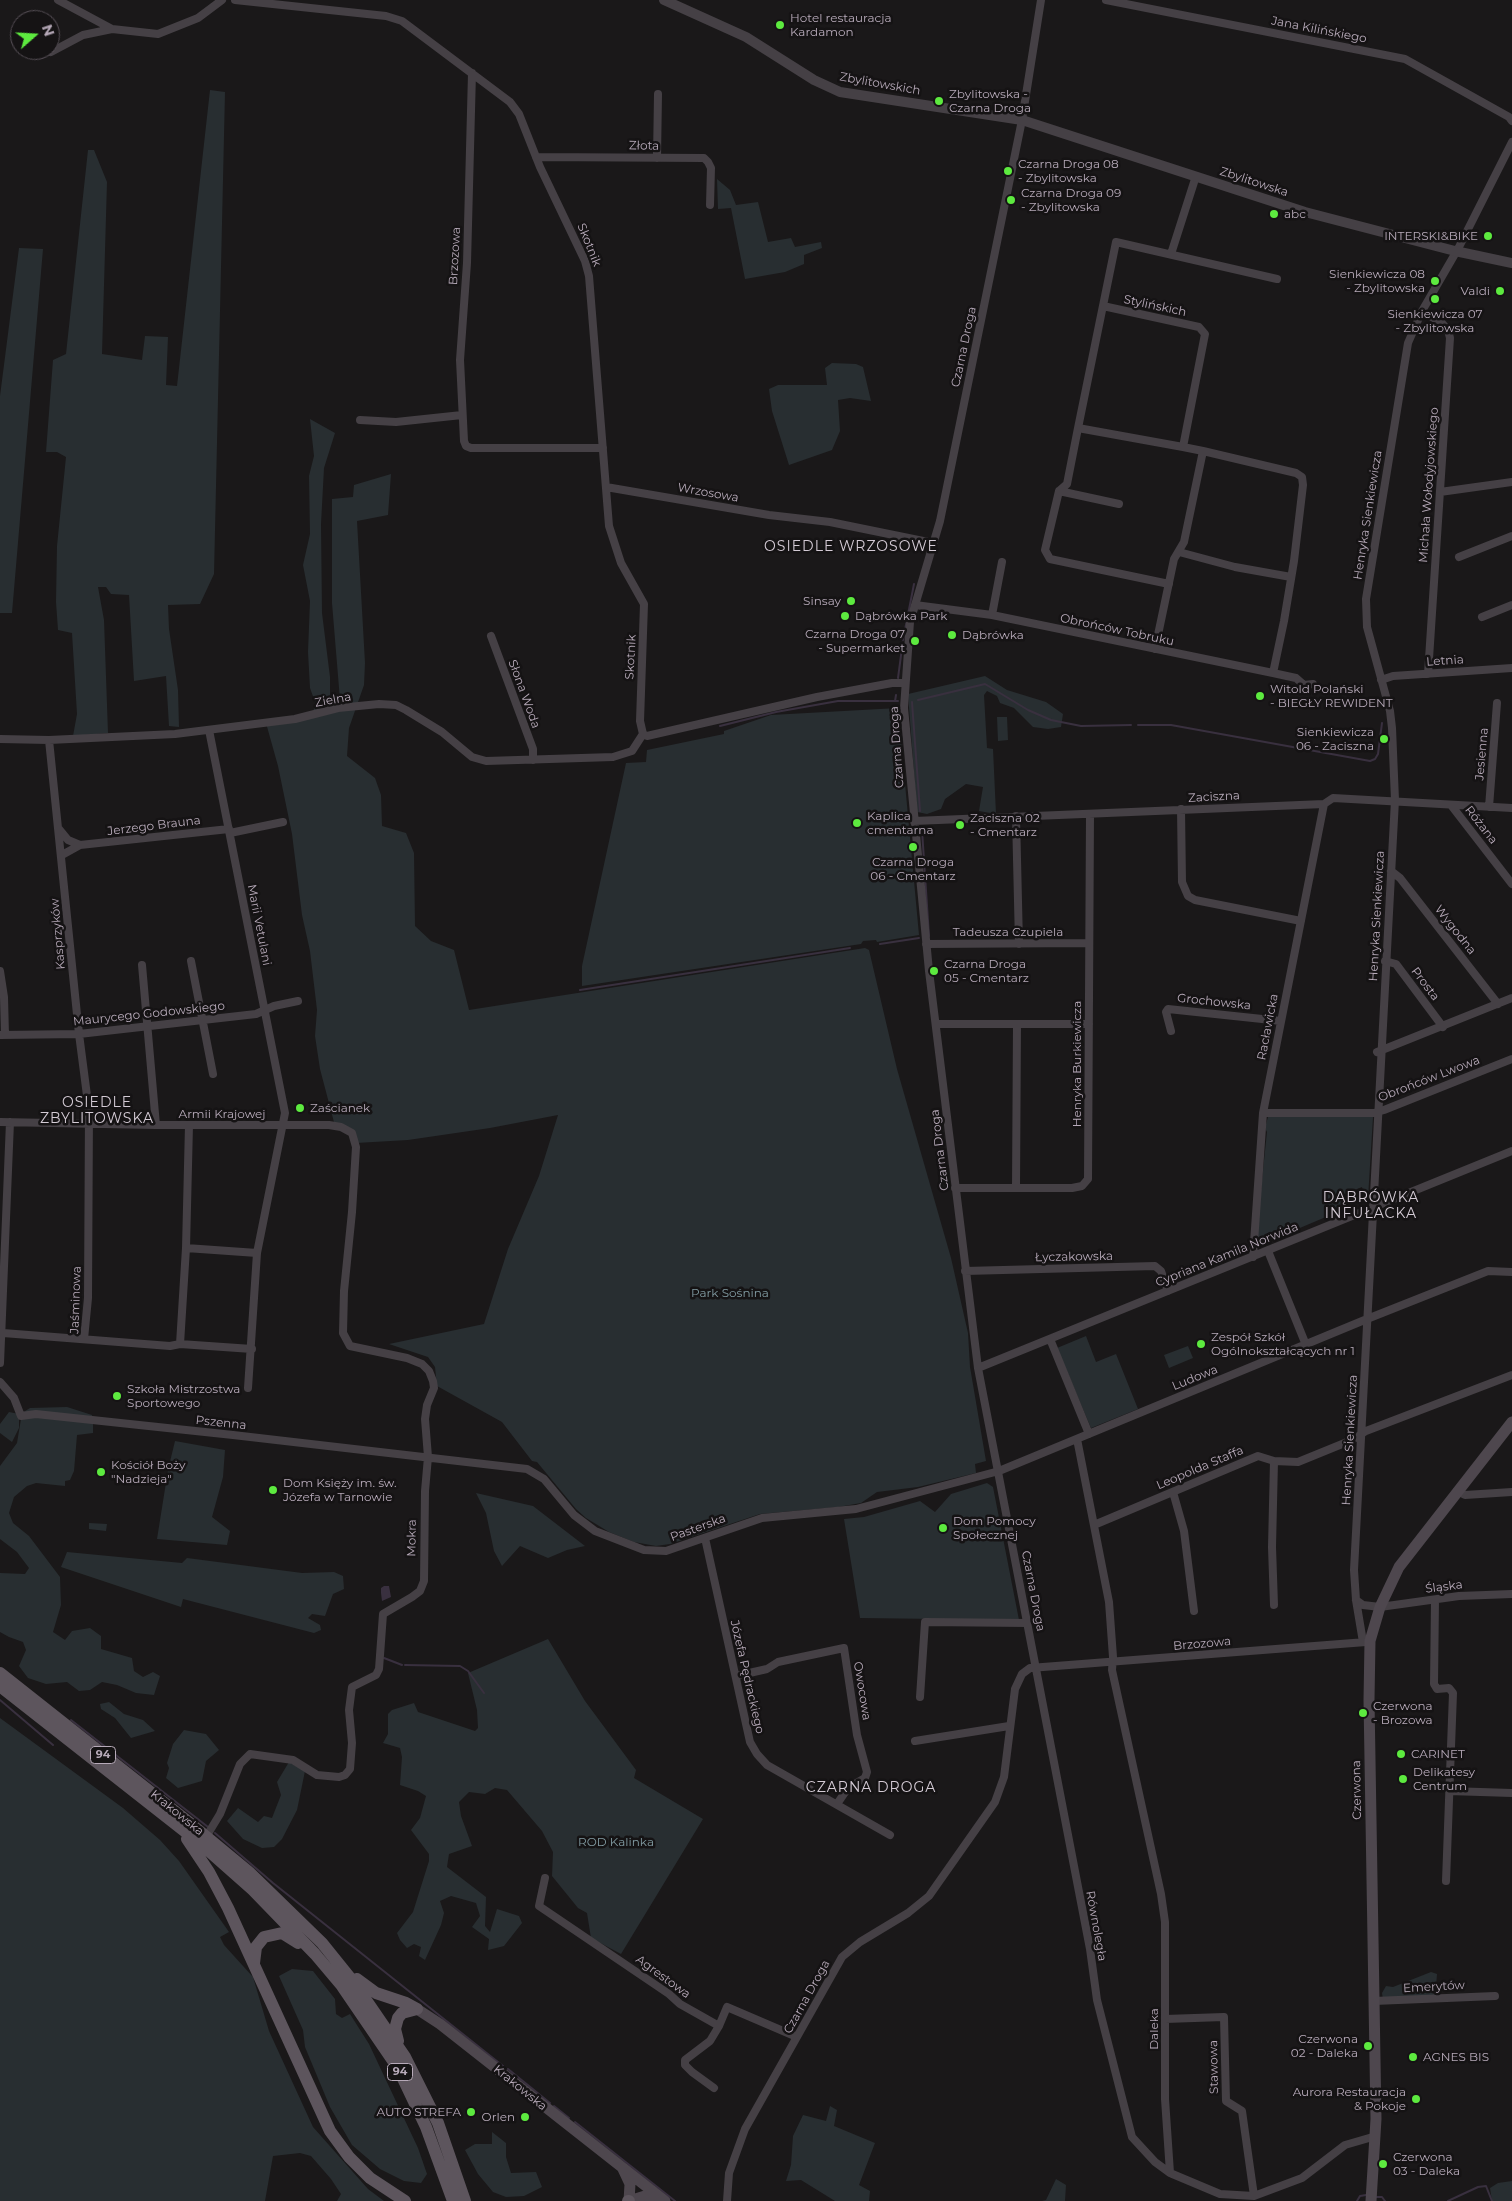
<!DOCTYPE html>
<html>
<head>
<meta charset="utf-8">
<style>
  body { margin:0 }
  #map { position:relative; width:1512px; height:2201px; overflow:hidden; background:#1a1819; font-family:Montserrat,sans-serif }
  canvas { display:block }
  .north { position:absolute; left:10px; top:10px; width:50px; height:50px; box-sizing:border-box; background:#151314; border:1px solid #564f56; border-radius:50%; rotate:71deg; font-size:14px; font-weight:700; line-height:20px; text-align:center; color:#b7aab9 }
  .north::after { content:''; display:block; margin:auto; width:18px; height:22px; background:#5dea3f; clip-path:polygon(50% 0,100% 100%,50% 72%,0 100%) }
</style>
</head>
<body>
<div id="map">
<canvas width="1512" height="2201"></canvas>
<div class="north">N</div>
</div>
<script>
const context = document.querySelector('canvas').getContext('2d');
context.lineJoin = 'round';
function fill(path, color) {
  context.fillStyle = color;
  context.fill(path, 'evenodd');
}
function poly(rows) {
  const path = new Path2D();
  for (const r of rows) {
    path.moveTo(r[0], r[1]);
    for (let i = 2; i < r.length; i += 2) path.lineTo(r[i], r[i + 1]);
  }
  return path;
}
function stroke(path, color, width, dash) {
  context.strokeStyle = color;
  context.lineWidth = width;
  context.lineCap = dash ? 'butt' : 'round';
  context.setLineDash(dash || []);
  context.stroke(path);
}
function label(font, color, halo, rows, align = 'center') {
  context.font = font + ' Montserrat,sans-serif';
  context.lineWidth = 5;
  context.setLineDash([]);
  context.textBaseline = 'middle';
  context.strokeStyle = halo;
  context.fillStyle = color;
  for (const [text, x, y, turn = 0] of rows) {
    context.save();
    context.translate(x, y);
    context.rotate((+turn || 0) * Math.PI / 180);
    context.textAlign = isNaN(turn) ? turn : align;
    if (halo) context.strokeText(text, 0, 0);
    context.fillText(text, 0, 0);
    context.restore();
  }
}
fill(poly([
  [210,90,225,92,214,574,200,604,168,605,169,629,178,690,179,727,169,726,166,676,134,681,129,595,111,594,106,587,98,587,104,620,108,733,73,736,77,714,72,633,58,630,56,602,57,546,66,457,57,452,46,452,53,360,66,354,88,150,94,150,107,182,102,354,142,360,145,336,168,337,166,385,177,386],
  [717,179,730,190,736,205,758,202,768,242,791,238,795,247,821,242,822,248,804,255,804,264,785,272,745,279,731,208,718,209],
  [19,248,43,249,12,613,0,613,0,396],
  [832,363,856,364,863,367,871,401,850,398,838,400,840,431,832,450,789,465,772,411,769,389,778,385,827,385,825,368],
  [310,419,335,433,324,468,321,524,322,613,330,677,330,710,338,708,340,700,332,603,332,499,353,497,354,485,391,474,388,515,357,521,365,663,364,685,349,728,347,756,375,778,381,795,382,826,406,833,414,853,415,926,431,941,454,950,469,1010,865,948,869,950,897,1069,951,1258,968,1333,970,1367,986,1461,975,1464,976,1473,918,1487,877,1492,861,1503,838,1507,760,1514,670,1544,656,1546,634,1542,609,1532,586,1518,576,1509,537,1462,532,1461,502,1422,437,1386,435,1367,428,1357,389,1344,484,1324,508,1249,539,1176,558,1115,490,1128,408,1140,356,1143,355,1139,335,1126,320,1069,315,1036,317,1010,310,951,302,915,292,834,278,766,266,723,313,714,315,702,310,688,308,652,310,601,303,565,310,534,309,476,314,456],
  [985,676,1007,690,1046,702,1063,714,1061,727,1048,729,1033,727,1014,708,1000,703,997,696,987,691,984,695,987,748,993,749,996,814,979,811,983,787,966,784,945,799,941,809,927,814,917,812,908,694],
  [898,708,919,935,877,942,876,940,863,941,861,944,582,986,582,966,626,763,646,762,647,750,724,734,724,731,771,715],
  [997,717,1007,717,1008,740,998,741],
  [1268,1117,1373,1117,1368,1198,1365,1199,1362,1187,1342,1195,1347,1208,1255,1247,1267,1132,1265,1128],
  [1086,1336,1096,1362,1116,1354,1138,1409,1091,1428,1057,1348],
  [1188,1346,1193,1358,1169,1368,1164,1355],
  [67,1407,92,1415,93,1421,93,1433,77,1435,74,1471,70,1480,65,1481,65,1486,36,1483,27,1486,14,1497,9,1513,13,1523,29,1536,60,1577,61,1605,53,1632,65,1640,72,1631,90,1628,101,1636,101,1649,132,1658,134,1671,143,1677,153,1672,160,1676,154,1695,136,1693,117,1685,102,1682,90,1690,79,1691,67,1682,46,1684,28,1678,19,1666,26,1650,23,1642,9,1637,0,1632,0,1573,25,1574,29,1568,17,1552,0,1539,0,1466,17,1443,22,1413,30,1408],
  [9,1412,19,1414,19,1428,12,1442,0,1433,0,1424],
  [175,1441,225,1450,223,1477,212,1517,230,1531,227,1545,157,1539,168,1470],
  [987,1483,993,1487,1019,1620,860,1618,844,1519,864,1517,920,1501,935,1512,951,1494],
  [476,1493,533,1506,585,1546,567,1550,548,1558,520,1546,502,1566,494,1551,486,1513],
  [89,1523,107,1524,106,1531,89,1529],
  [67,1552,182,1563,187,1558,302,1573,334,1572,343,1576,344,1589,333,1594,325,1616,312,1614,308,1618,320,1625,321,1630,314,1633,183,1599,181,1607,61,1567],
  [548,1639,585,1701,636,1770,634,1778,703,1819,621,1954,591,1938,587,1913,578,1908,552,1876,553,1852,542,1831,507,1790,495,1788,485,1794,469,1792,459,1802,461,1816,472,1846,449,1854,447,1867,486,1897,485,1926,490,1932,497,1909,519,1916,522,1923,504,1946,488,1950,489,1939,472,1927,480,1916,476,1903,451,1896,440,1901,444,1913,441,1925,425,1960,419,1956,421,1947,414,1944,407,1948,400,1940,397,1933,413,1912,429,1861,429,1854,411,1830,420,1818,426,1796,418,1791,400,1785,402,1757,400,1748,383,1743,388,1734,388,1714,392,1710,414,1703,418,1712,475,1731,478,1728,477,1710,468,1673],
  [109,1702,124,1714,143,1720,155,1731,131,1738,115,1718,101,1709,100,1704],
  [0,1718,123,1808,160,1840,179,1861,229,1932,220,1937,224,1945,253,1977,269,2031,313,2127,368,2189,384,2201,337,2201,341,2194,331,2179,311,2156,300,2153,273,2156,265,2201,0,2201],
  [184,1730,206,1734,219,1750,206,1761,202,1781,178,1788,166,1778,169,1768,167,1763,173,1744],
  [289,1762,305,1771,297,1810,282,1839,274,1847,262,1848,243,1839,227,1821,238,1808,258,1822,264,1816,272,1818,281,1795,277,1782],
  [292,1969,313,1971,335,1999,336,2014,342,2018,350,2014,369,2044,418,2148,427,2174,421,2183,404,2181,380,2169,352,2145,330,2107,305,2047,303,2030,279,1976],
  [1431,1972,1437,1974,1435,1999,1383,2000,1382,1993,1386,1986,1393,1987],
  [830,2106,837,2110,834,2126,875,2143,859,2185,870,2191,869,2201,835,2201,801,2180,786,2181,791,2165,793,2136,803,2115,826,2121],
  [492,2132,506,2143,506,2157,511,2173,536,2172,542,2187,524,2196,506,2197,493,2192,478,2174,465,2150,475,2144,492,2144],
  [1056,2179,1066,2185,1065,2201,1042,2201,1046,2200],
  [1512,2181,1512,2201,1492,2201,1490,2188,1498,2183]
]), '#282e31');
fill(poly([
  [384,1586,389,1586,391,1597,382,1601,381,1593,381,1588]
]), '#39303f');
stroke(poly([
  [903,640,914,584],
  [898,678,902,648],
  [918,700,985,684,1028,710,1051,720,1081,726,1131,725],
  [895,701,896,695],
  [912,702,920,811],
  [1138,725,1171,725,1370,761,1375,759,1378,754,1382,723],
  [720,726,776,712,838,701,898,701],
  [922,830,929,936],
  [880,944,919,938],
  [580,990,850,948],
  [384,1658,402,1665],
  [405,1665,460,1666,468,1671,484,1693],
  [0,1700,53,1745],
  [71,1720,208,1827],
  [215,1833,273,1883,503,2066],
  [508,2069,550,2103],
  [554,2106,569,2118],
  [575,2122,675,2201],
  [1376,2197,1382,2197,1385,2201],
  [1357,2201,1360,2196,1366,2195],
  [1448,2201,1478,2187,1486,2186,1492,2201]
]), '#39303f', 2);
stroke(poly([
  [58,0,112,29,158,34,198,18,222,0],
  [235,0,386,16,402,21,510,102,519,114,540,167,585,261,589,276,609,526,621,563,644,604,640,721,643,734],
  [1041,0,1022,120,940,521,910,622,904,708,929,971,978,1368,1090,1949,1097,2000,1132,2137,1155,2162,1170,2173],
  [1106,0,1405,59,1509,117,1512,121],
  [51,52,83,35,112,29],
  [472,73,467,263,460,360,464,441,466,446,471,448,603,448],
  [536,157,704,158,708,162,711,168,710,205],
  [657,158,658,94],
  [1171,254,1196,176],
  [1103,306,1199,327,1205,334,1183,447,1203,451,1184,542,1174,559,1155,649],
  [1422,311,1442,323,1448,330,1450,338,1428,674],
  [360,420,396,422,462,415],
  [1078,428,1067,484,1059,491,1045,550,1050,559,1169,584],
  [1183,447,1078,428,1116,242,1277,279],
  [1203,451,1296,473,1302,477,1303,485,1294,561,1284,621,1273,673],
  [606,487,769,515,830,522,933,543],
  [1059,491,1119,504],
  [1440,492,1512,482],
  [1179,552,1235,567,1291,577],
  [1459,557,1512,536],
  [915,605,992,615,1273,673,1296,678,1304,685,1313,684],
  [992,615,1002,562],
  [1482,617,1512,605],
  [491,636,533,749,533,760],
  [1381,680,1393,676,1512,668],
  [209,730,285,1113,257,1253,248,1388],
  [643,734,647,736,817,697,892,683,905,683],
  [0,739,49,740,175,734,295,719,338,708,379,704,396,705,406,710,442,732,472,757,486,761,613,757,632,751,643,734],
  [49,740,79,1034,89,1111,88,1298,84,1339],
  [1451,805,1512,884],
  [1489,807,1497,703],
  [1181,809,1182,882,1188,896,1195,900,1301,921],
  [1016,816,1019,944],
  [914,821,1324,804,1333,798,1512,808],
  [59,829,68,840,80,845],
  [230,833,283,822],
  [62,855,80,845,229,829],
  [1391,871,1400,878,1498,1004],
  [926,944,1089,943],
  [191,961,213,1074],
  [1385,961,1396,964,1443,1027],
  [142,965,156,1125],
  [0,971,4,997,5,1035],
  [936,1024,1089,1024],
  [1171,1031,1166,1012,1168,1009,1281,1021],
  [0,1035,79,1034,256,1014,274,1006,298,1001],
  [1377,1052,1512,998],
  [1263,1113,1374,1113,1384,1110,1512,1059],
  [0,1122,156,1125,329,1125,341,1127,352,1133,356,1147,352,1212,344,1291,343,1333,350,1346,407,1358,422,1364,429,1371,433,1381,434,1388,427,1405,425,1419,428,1457,425,1491,424,1581,420,1591,412,1597,383,1614,379,1669,376,1675,352,1687,349,1710,352,1743,350,1769,345,1775,339,1777,317,1775,293,1760,250,1754,240,1764,220,1814,206,1837],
  [955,1188,1072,1188,1082,1186,1088,1179,1090,814],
  [1016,1188,1017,1024],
  [186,1248,257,1253],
  [1268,1251,1306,1345],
  [1253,1257,1263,1113,1324,804],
  [965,1271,1155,1266,1161,1271,1168,1291],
  [3,1333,170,1346,180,1344,252,1349],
  [1050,1339,1089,1434],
  [180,1344,186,1248,189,1125],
  [0,1363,10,1122],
  [978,1368,1512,1151],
  [0,1382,14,1398,21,1416,36,1414,233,1435,527,1469,544,1479,574,1515,595,1531,644,1550,666,1551,762,1518,856,1509,999,1471,1367,1319,1488,1271,1512,1272],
  [1077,1439,1109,1602,1113,1657,1112,1670,1161,1894,1165,1922,1165,2099,1170,2173,1220,2194,1254,2196,1302,2178,1345,2145,1376,2136],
  [1274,1461,1272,1547,1274,1605],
  [1457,1491,1465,1495,1512,1492],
  [1173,1492,1184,1531,1194,1611],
  [1094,1525,1258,1456,1274,1461,1298,1462,1352,1440,1366,1431,1512,1375],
  [705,1538,750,1742,757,1754,767,1765,890,1835],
  [1356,1600,1363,1605,1380,1607,1459,1596,1512,1594],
  [1435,1600,1434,1684,1437,1689,1449,1688,1453,1693,1446,1881],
  [1363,1642,1356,1600,1354,1570,1395,800,1392,728,1390,711,1367,627,1366,599,1408,343,1422,311,1459,247,1512,142],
  [736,1676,767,1669,778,1662,844,1648,857,1735,867,1772,865,1778,848,1788,837,1804],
  [920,1697,925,1622,1028,1623],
  [915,1741,1009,1726],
  [1449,1791,1512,1793],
  [545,1878,539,1906,669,1994,680,2004,719,2026,727,2007,797,2037],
  [1374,2001,1495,1996],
  [1165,2019,1224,2017,1226,2101,1242,2111,1254,2196],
  [714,2088,692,2072,685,2065,685,2060,710,2041,719,2026],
  [727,2201,729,2173,745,2129,842,1957,860,1942,908,1913,929,1896,995,1802,1004,1777,1015,1689,1022,1674,1030,1668,1366,1642]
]), '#454045', 8);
stroke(poly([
  [664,0,746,37,814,80,840,92,1022,120,1305,212,1455,251,1512,263]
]), '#454045', 10);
stroke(poly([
  [417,2009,440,2024,665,2201],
  [623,2169,630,2184,629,2201],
  [629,2201,645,2196,663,2200],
  [1371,2201,1376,2119,1369,1700,1370,1641,1380,1607,1399,1567,1512,1422]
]), '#4e474e', 11);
stroke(poly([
  [0,1673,191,1824,249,1872,322,1943,355,1984,405,2057,438,2123,465,2201],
  [0,1686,201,1844,253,1890,315,1954,342,1986,398,2068,426,2127,453,2201],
  [187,1839,209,1872,228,1908,330,2131,349,2157,370,2178,405,2201],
  [254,1963,256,1947,264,1937,282,1933,298,1943],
  [357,1979,376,1993,406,2003,417,2009],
  [398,2041,395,2029,398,2018,402,2013,417,2009],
  [628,2201,629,2201]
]), '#5d555d', 12);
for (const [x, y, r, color] of [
  [780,25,5,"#5dea3f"],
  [939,101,5,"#5dea3f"],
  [1008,171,5,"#5dea3f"],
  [1011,200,5,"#5dea3f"],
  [1274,214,5,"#5dea3f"],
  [1488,236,5,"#5dea3f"],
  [1435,281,5,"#5dea3f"],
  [1500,291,5,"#5dea3f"],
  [1435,299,5,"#5dea3f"],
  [851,601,5,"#5dea3f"],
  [845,616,5,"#5dea3f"],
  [952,635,5,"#5dea3f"],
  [915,641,5,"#5dea3f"],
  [1260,696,5,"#5dea3f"],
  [1384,739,5,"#5dea3f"],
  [857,823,5,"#5dea3f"],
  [960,825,5,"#5dea3f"],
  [913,847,5,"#5dea3f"],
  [934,971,5,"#5dea3f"],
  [300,1108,5,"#5dea3f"],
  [1201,1344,5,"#5dea3f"],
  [117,1396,5,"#5dea3f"],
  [101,1472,5,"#5dea3f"],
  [273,1490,5,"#5dea3f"],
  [943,1528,5,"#5dea3f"],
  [1363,1713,5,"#5dea3f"],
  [1401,1754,5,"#5dea3f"],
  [1403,1779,5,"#5dea3f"],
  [1368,2046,5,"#5dea3f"],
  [1413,2057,5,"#5dea3f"],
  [1416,2099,5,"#5dea3f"],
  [471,2112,5,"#5dea3f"],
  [525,2117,5,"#5dea3f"],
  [1383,2164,5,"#5dea3f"]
]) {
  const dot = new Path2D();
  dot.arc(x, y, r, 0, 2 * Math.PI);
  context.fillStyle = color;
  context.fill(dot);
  stroke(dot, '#151314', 2);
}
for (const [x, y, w] of [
  [103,1755,25],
  [400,2072,25]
]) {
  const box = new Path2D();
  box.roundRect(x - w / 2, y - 8.5, w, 17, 4);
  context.fillStyle = '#151314';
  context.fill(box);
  stroke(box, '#b7aab9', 1);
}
label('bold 11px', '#b7aab9', null, [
  ["94",103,1755],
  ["94",400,2072]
]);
label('12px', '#b7aab9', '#151314', [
  ["Hotel restauracja",790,18],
  ["Kardamon",790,32],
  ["Zbylitowska -",949,94],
  ["Czarna Droga",949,108],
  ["Czarna Droga 08",1018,164],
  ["- Zbylitowska",1018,178],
  ["Czarna Droga 09",1021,193],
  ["- Zbylitowska",1021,207],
  ["abc",1284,214],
  ["INTERSKI&BIKE",1478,236,"right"],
  ["Sienkiewicza 08",1425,274,"right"],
  ["- Zbylitowska",1425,288,"right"],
  ["Valdi",1490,291,"right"],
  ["Sienkiewicza 07",1435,314,"center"],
  ["- Zbylitowska",1435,328,"center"],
  ["Sinsay",841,601,"right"],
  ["Dąbrówka Park",855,616],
  ["Czarna Droga 07",905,634,"right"],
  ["- Supermarket",905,648,"right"],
  ["Dąbrówka",962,635],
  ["Witold Polański",1270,689],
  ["- BIEGŁY REWIDENT",1270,703],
  ["Sienkiewicza",1374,732,"right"],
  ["06 - Zaciszna",1374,746,"right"],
  ["Kaplica",867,816],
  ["cmentarna",867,830],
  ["Zaciszna 02",970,818],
  ["- Cmentarz",970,832],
  ["Czarna Droga",913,862,"center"],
  ["06 - Cmentarz",913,876,"center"],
  ["Czarna Droga",944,964],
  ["05 - Cmentarz",944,978],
  ["Zaścianek",310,1108],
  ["Zespół Szkół",1211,1337],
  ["Ogólnokształcących nr 1",1211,1351],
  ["Szkoła Mistrzostwa",127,1389],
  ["Sportowego",127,1403],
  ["Kościół Boży",111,1465],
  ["\"Nadzieja\"",111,1479],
  ["Dom Księży im. św.",283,1483],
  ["Józefa w Tarnowie",283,1497],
  ["Dom Pomocy",953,1521],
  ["Społecznej",953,1535],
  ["Czerwona",1373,1706],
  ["- Brozowa",1373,1720],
  ["CARINET",1411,1754],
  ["Delikatesy",1413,1772],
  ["Centrum",1413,1786],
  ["Czerwona",1358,2039,"right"],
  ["02 - Daleka",1358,2053,"right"],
  ["AGNES BIS",1423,2057],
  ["Aurora Restauracja",1406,2092,"right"],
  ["& Pokoje",1406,2106,"right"],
  ["AUTO STREFA",461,2112,"right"],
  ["Orlen",515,2117,"right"],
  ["Czerwona",1393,2157],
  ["03 - Daleka",1393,2171]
], 'left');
label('12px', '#b7aab9', '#151314', [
  ["Jana Kilińskiego",1319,30,11],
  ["Zbylitowskich",880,84,10],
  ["Złota",644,146,1],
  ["Zbylitowska",1254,182,18],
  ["Skotnik",589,245,68],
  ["Brzozowa",455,256,-87],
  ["Stylińskich",1155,306,12],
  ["Czarna Droga",964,347,-78],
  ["Michała Wołodyjowskiego",1429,485,-86],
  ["Wrzosowa",708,493,10],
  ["Henryka Sienkiewicza",1368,515,-81],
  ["Obrońców Tobruku",1117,630,12],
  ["Skotnik",631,657,-87],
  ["Letnia",1445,661,-4],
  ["Słona Woda",524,694,70],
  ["Zielna",333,700,-10],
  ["Czarna Droga",897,747,-94],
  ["Jesienna",1482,754,-85],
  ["Zaciszna",1214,797,-3],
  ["Różana",1481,825,52],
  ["Jerzego Brauna",154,826,-7],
  ["Henryka Sienkiewicza",1377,916,-87],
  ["Marii Vetulani",259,925,79],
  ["Wygodna",1455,930,52],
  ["Tadeusza Czupiela",1008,932],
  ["Kasprzyków",58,934,-95],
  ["Prosta",1425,984,53],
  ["Grochowska",1214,1002,6],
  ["Maurycego Godowskiego",149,1014,-6],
  ["Racławicka",1268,1027,-79],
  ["Henryka Burkiewicza",1077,1064,-90],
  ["Obrońców Lwowa",1429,1079,-21],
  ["Armii Krajowej",222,1114],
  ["Czarna Droga",940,1150,-97],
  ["Cypriana Kamila Norwida",1227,1255,-22],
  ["Łyczakowska",1074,1257,-1],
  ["Jaśminowa",76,1300,-88],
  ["Ludowa",1195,1378,-22],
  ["Pszenna",221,1423,6],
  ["Henryka Sienkiewicza",1350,1440,-87],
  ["Leopolda Staffa",1200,1468,-23],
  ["Pasterska",698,1528,-20],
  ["Mokra",412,1538,-89],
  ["Śląska",1444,1587,-7],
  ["Czarna Droga",1033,1591,79],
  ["Brzozowa",1202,1644,-5],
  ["Józefa Pędrackiego",747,1677,77],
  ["Owocowa",862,1691,81],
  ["Czerwona",1357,1790,-91],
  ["Krakowska",177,1813,39],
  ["Równoległa",1096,1926,80],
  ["Agrestowa",663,1977,36],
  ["Emerytów",1434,1987,-3],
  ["Czarna Droga",807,1997,-61],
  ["Daleka",1154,2029,-90],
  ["Stawowa",1214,2067,-91],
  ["Krakowska",520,2088,39]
]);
label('12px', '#829ca3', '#151314', [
  ["Park Sośnina",730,1293],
  ["ROD Kalinka",616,1842]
]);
context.letterSpacing = '1px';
label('14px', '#d4cbd5', '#151314', [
  ["OSIEDLE WRZOSOWE",851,547],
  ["OSIEDLE",97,1103],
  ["ZBYLITOWSKA",97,1119],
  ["DĄBRÓWKA",1371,1198],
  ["INFUŁACKA",1371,1214],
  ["CZARNA DROGA",871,1788]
]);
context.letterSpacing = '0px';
</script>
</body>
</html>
